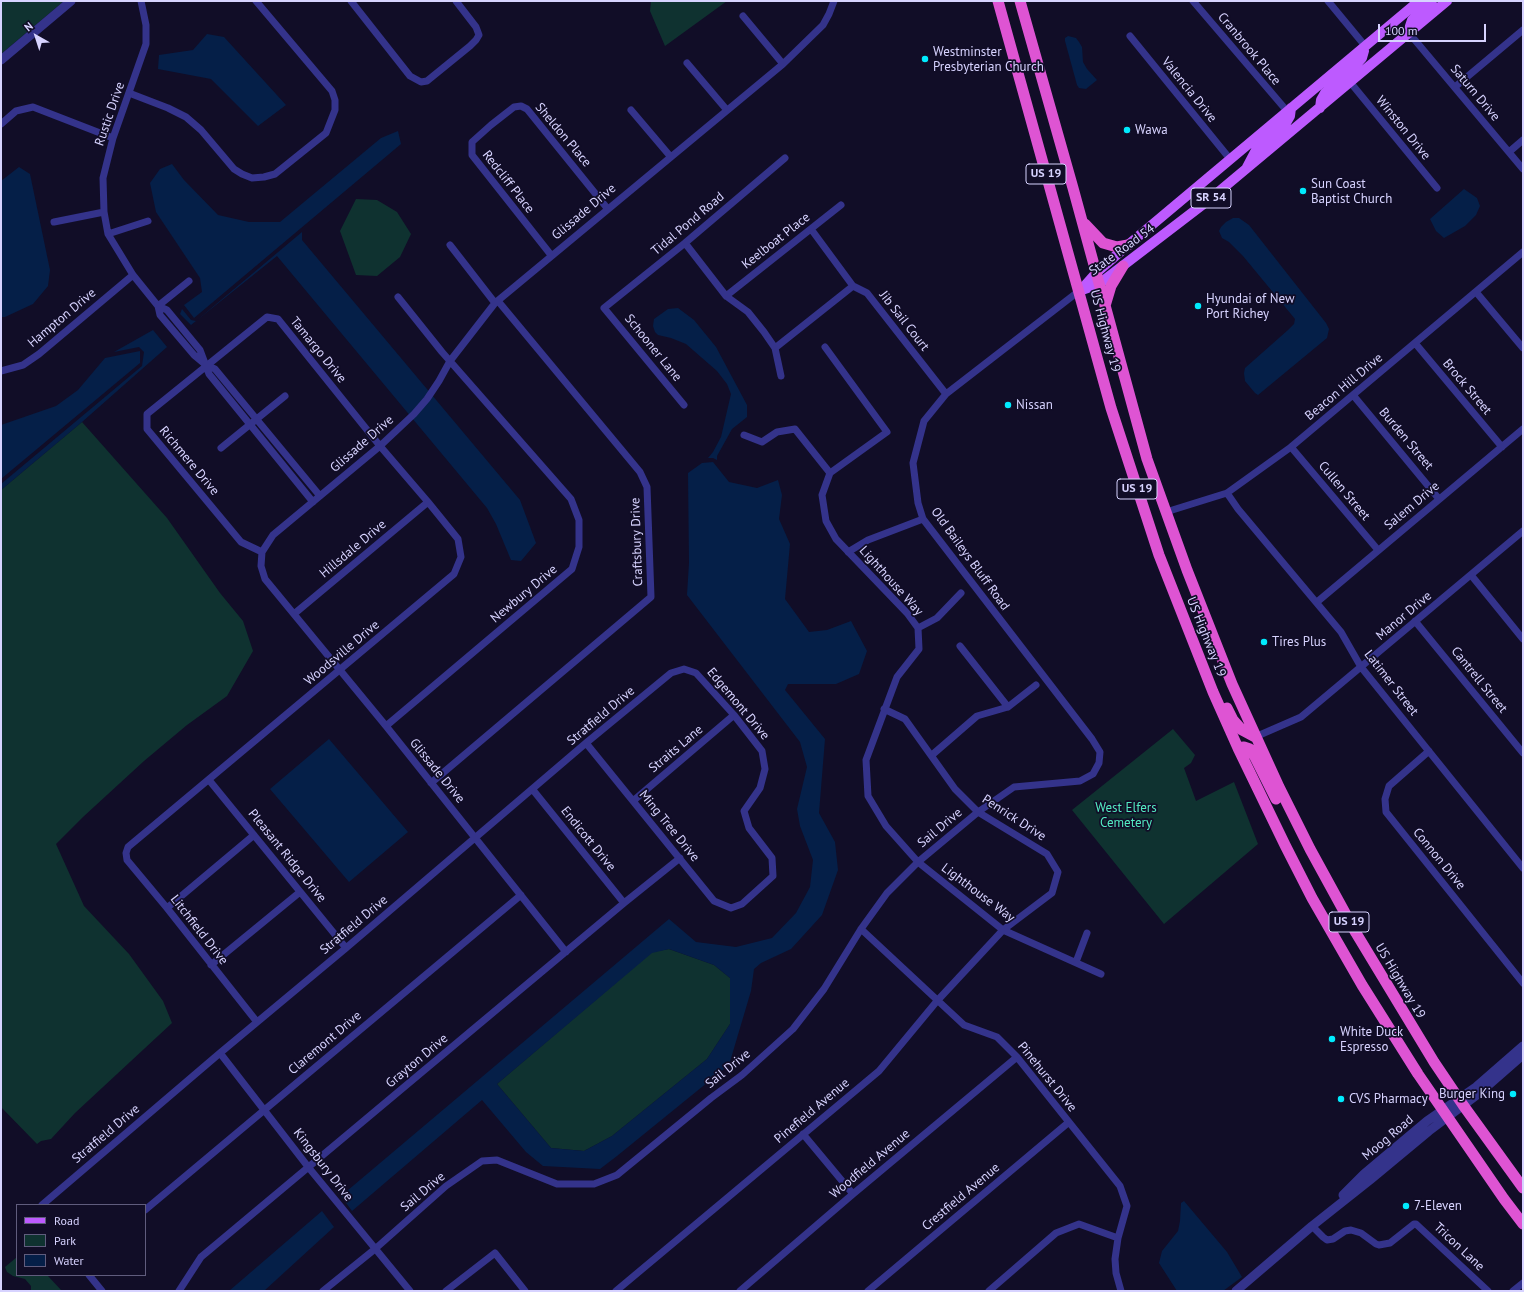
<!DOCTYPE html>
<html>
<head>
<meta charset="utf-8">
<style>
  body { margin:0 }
  #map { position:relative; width:1524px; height:1292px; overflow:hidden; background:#110d27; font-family:"PT Sans",sans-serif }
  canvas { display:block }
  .frame { position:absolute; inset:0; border:2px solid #d7d3ff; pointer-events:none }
  .legend { position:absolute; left:16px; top:1204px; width:130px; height:72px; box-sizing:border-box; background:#110d27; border:1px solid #605c7d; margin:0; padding:5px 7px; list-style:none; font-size:12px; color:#d7d3ff }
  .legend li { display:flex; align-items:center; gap:8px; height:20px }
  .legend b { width:20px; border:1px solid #605c7d }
  .north { position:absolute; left:16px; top:16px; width:40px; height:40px; -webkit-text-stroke:3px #110d27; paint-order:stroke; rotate:321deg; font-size:11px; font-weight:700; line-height:16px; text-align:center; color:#d7d3ff }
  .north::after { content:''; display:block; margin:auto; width:14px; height:18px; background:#d7d3ff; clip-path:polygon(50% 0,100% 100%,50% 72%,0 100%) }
  .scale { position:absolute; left:1378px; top:24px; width:108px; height:18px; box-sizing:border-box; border:2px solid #d7d3ff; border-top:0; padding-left:5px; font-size:12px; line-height:14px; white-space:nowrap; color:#d7d3ff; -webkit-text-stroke:3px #110d27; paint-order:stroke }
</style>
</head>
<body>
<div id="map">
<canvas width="1524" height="1292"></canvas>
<div class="frame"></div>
<ul class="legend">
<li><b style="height:5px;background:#bd5aff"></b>Road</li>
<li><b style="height:11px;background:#0f3230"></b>Park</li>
<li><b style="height:11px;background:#051f48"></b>Water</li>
</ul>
<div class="north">N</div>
<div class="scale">100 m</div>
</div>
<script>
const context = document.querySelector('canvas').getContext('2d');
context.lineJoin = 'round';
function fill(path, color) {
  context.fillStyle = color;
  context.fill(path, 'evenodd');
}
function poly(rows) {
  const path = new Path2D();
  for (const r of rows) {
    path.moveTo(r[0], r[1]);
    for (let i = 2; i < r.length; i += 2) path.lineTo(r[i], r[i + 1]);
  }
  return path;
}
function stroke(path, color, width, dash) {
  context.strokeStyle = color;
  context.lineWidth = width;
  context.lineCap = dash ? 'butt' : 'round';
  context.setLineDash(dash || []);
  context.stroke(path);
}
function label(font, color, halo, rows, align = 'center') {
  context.font = font + ' "PT Sans",sans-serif';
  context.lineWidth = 3.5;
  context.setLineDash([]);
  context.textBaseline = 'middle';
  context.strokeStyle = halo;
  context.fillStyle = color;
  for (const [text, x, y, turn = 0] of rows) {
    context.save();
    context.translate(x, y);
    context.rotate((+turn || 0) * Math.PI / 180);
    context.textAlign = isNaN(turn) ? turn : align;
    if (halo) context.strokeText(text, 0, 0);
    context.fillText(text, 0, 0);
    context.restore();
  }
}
fill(poly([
  [1,1,64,1,1,54],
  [651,1,727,1,665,46,650,11],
  [356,199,377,200,397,212,411,234,400,257,377,276,356,275,340,231],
  [82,422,167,518,220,593,243,621,253,651,227,696,187,725,144,761,83,817,56,844,84,906,129,954,163,1001,172,1023,75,1113,51,1139,41,1141,37,1144,1,1107,1,490],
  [1173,729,1195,755,1191,763,1184,768,1196,801,1234,782,1258,844,1164,924,1072,810],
  [669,949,714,965,730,978,730,1024,707,1059,612,1136,584,1151,551,1148,497,1084,652,952],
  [17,1257,17,1275,47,1275,62,1291,31,1291,31,1286,25,1279,13,1276,7,1272,5,1267]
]), '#0f3230');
fill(poly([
  [207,34,224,37,286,105,258,126,211,79,158,69,159,55,193,50],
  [1068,36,1076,38,1079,42,1082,47,1083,62,1087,69,1097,80,1086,89,1079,88,1077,85,1065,41,1065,38],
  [398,131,401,144,194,318,184,305,202,292,200,278,156,212,150,183,160,169,172,164,184,180,218,215,249,222,280,222,381,138],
  [19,167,30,174,50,270,48,286,33,304,5,317,1,317,1,181],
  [1464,189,1477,198,1480,206,1476,215,1465,226,1444,238,1436,231,1430,219],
  [1233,218,1239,218,1249,225,1326,323,1329,329,1327,338,1258,395,1255,393,1245,381,1244,373,1245,368,1288,330,1294,324,1295,319,1243,256,1229,242,1222,238,1219,231,1221,227,1226,222],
  [302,232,302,240,520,500,536,543,521,561,511,560,496,524,487,508,277,256,191,325,180,314,182,309,191,320,196,321],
  [678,308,694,320,716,347,747,405,747,417,732,429,717,456,717,460,713,458,708,458,713,452,721,437,731,394,727,384,717,371,686,344,671,338,658,335,655,332,653,326,654,319,668,309],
  [153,330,167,347,82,422,1,490,1,484,142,366,144,352,139,347,114,352],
  [140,351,140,363,1,479,1,425,56,406,78,390,105,358],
  [713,462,729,482,757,488,778,480,782,495,779,519,790,544,785,599,809,632,827,630,851,621,867,651,859,674,836,684,788,684,785,690,825,739,819,813,835,842,838,870,822,915,791,949,761,963,754,969,751,991,729,1065,617,1156,600,1169,543,1166,526,1152,482,1100,352,1211,341,1196,669,919,696,942,736,947,772,938,796,913,810,887,813,860,800,826,797,809,807,767,800,742,687,595,689,563,688,473,702,463],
  [669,949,714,965,730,978,730,1024,707,1059,612,1136,584,1151,551,1148,497,1084,652,953],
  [329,739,408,832,349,882,270,789],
  [1184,1201,1227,1252,1242,1277,1223,1291,1177,1291,1159,1263,1162,1251,1178,1231,1180,1221,1181,1203],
  [322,1211,334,1227,264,1291,229,1291]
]), '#051f48');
stroke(poly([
  [141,1,146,25,146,44,113,138,103,178,104,212,108,234,133,275,158,306,160,315,194,355,206,365,215,369,320,496],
  [351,1,410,76,421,82,427,81,470,46,476,40,479,35,476,27,456,1],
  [1193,1,1287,111],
  [1328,1,1366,47],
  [743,16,783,64],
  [1409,33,1523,169],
  [1130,36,1230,159],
  [687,63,726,109],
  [1350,82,1437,188],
  [1455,87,1523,30],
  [129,93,168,108,186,117,201,130,234,169,242,174,252,178,264,177,275,174,326,133,335,110,335,100,332,91,256,1],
  [631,110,670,156],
  [1,124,16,111,33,107,113,138],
  [1509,152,1523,140],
  [54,222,104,212],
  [811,229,853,286,867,293,946,394],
  [108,234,148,221],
  [685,243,726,296,748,312,764,332,775,348,781,376],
  [450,245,495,303],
  [551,255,472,155,472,142,491,125,514,107,521,106,527,109,607,208],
  [1476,292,1523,348],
  [726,296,841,205],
  [158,306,167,310,200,350,209,374,313,502],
  [158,306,189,281],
  [1415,343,1502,447],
  [825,347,887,432,830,473,822,495,826,521,836,539,907,613,918,628,919,649,897,677,866,760,868,796,886,826,918,862,1003,930,1101,974],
  [775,348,853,286],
  [1,371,23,365,39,354,133,275],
  [1353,395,1439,499],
  [684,405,604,308,685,243,785,158],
  [744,435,762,442,777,432,795,429,830,473],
  [1291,447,1378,550],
  [221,448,285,396],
  [1227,493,1238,509,1341,632,1361,667,1523,868],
  [1166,512,1227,493,1291,447,1523,252],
  [848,552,868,540,923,519],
  [1471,575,1523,639],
  [1317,602,1523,429],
  [294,614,428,502],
  [1415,621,1523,753],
  [918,628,937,618,961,593],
  [960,646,1008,707],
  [386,726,572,569,579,547,579,520,571,499,442,352,398,297],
  [1255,737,1301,717,1523,531],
  [1429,751,1389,786,1385,799,1386,812,1523,983],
  [932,755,977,716,1008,707,1036,685],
  [209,780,346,948],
  [431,783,651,597,647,487,640,472,498,301],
  [533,790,624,903],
  [633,801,734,715],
  [167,908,254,835],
  [861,929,964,1025,997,1037,1017,1057,1120,1186,1127,1206,1118,1238,1115,1259,1116,1273,1121,1291],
  [566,952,386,726,265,579,261,566,262,552,273,535,380,446,414,414,427,399,439,381,450,361,495,303,783,64,823,25,829,14,834,1],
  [1076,962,1087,933],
  [211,965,300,892],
  [257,1022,167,908,127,860,126,853,128,847,454,574,461,557,458,539,428,502,380,446,278,319,267,317,147,414,147,429,241,542,262,552],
  [220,1053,309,1168,410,1291],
  [803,1134,853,1194],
  [42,1205,220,1053,346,948,586,743,671,673,684,669,696,673,734,715,762,751,765,769,760,788,744,811,749,828,772,858,773,876,742,904,731,908,714,901,586,743],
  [145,1210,521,895],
  [1312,1226,1323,1237,1327,1240,1333,1239,1345,1231,1351,1230,1361,1233,1376,1244,1379,1245,1390,1243,1414,1224,1416,1224,1488,1291],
  [89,1275,102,1291],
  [179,1291,201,1257,624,903,680,858],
  [323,1291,375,1249,446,1186,482,1161,497,1160,557,1184,594,1184,617,1175,711,1098,742,1075,793,1029,824,989,861,929,887,893,918,862,978,812,1014,787,1080,781,1093,774,1099,763,1100,752,1092,739,923,519,918,503,913,463,924,421,946,394,1079,291],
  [446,1291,495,1253,525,1291],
  [616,1291,879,1071,937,1001,1003,930,1052,893,1058,872,1047,854,978,812,955,789,905,719,884,709],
  [740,1291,853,1194,1017,1057],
  [868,1291,1069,1122],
  [989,1291,1056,1233,1079,1224,1118,1238],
  [1513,1291,1523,1283]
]), '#34338b', 7);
stroke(poly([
  [1,60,71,1],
  [1343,1195,1364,1174,1427,1121,1476,1087,1523,1046],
  [1236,1291,1312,1226,1370,1180,1429,1131,1477,1095,1523,1055]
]), '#34338b', 9);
stroke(poly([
  [1409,33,1410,26,1412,20,1432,1],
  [1320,108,1321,100,1325,93,1355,66,1362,58,1364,51],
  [1246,169,1256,150,1286,123,1290,116,1291,108],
  [1081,290,1096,273,1128,245,1419,1],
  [1079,291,1099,284,1210,199,1447,1]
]), '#bd5aff', 10);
stroke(poly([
  [998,1,1111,408,1159,555,1213,692,1238,748,1285,845,1312,898,1362,985,1418,1074,1504,1199,1523,1224],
  [1020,1,1073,188,1147,459,1187,570,1232,684,1279,787,1310,849,1356,933,1434,1062,1463,1105,1523,1188],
  [1085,224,1103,243,1117,247,1128,245],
  [1105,306,1111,286,1123,266],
  [1227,708,1233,720,1242,730,1255,737],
  [1238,748,1244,747,1250,749,1255,757,1276,799]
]), '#de54d3', 11);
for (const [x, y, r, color] of [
  [925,59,4,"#00ebfe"],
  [1127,130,4,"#00ebfe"],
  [1303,191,4,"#00ebfe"],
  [1198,306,4,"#00ebfe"],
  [1008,405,4,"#00ebfe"],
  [1264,642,4,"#00ebfe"],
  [1332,1039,4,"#00ebfe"],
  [1513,1094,4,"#00ebfe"],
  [1341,1099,4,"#00ebfe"],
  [1406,1206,4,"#00ebfe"]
]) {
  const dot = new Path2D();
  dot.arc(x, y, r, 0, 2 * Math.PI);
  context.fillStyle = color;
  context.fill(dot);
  stroke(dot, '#110d27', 1.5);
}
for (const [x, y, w] of [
  [1046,174,40],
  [1211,198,40],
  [1137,489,40],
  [1349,922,40]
]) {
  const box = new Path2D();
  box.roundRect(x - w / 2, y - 10, w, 20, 3);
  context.fillStyle = '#110d27';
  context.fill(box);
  stroke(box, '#d7d3ff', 1);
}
label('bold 12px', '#d7d3ff', null, [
  ["US 19",1046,174],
  ["SR 54",1211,198],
  ["US 19",1137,489],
  ["US 19",1349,922]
]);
label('13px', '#d7d3ff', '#110d27', [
  ["Cranbrook Place",1249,49,50],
  ["Valencia Drive",1189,90,51],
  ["Saturn Drive",1475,93,50],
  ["Rustic Drive",110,114,-71],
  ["Winston Drive",1403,128,51],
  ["Sheldon Place",563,135,50],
  ["Redcliff Place",508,182,52],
  ["Glissade Drive",584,212,-40],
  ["Tidal Pond Road",688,224,-40],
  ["Keelboat Place",776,241,-38],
  ["State Road 54",1122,250,-36],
  ["Hampton Drive",62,318,-40],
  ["Jib Sail Court",904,321,52],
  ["US Highway 19",1105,331,75],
  ["Schooner Lane",653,348,51],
  ["Tamargo Drive",318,350,51],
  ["Beacon Hill Drive",1344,387,-40],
  ["Brock Street",1467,387,50],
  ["Burden Street",1406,439,50],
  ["Glissade Drive",362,444,-41],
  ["Richmere Drive",189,461,50],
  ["Cullen Street",1344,491,50],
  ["Salem Drive",1412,506,-40],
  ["Craftsbury Drive",637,542,-92],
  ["Hillsdale Drive",353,549,-40],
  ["Old Baileys Bluff Road",970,559,54],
  ["Lighthouse Way",891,581,48],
  ["Newbury Drive",524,594,-40],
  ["Manor Drive",1404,616,-40],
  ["US Highway 19",1206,637,68],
  ["Woodsville Drive",342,653,-40],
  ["Cantrell Street",1479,680,51],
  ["Latimer Street",1391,683,52],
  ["Edgemont Drive",738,704,50],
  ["Stratfield Drive",601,716,-40],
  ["Straits Lane",676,749,-40],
  ["Glissade Drive",437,771,51],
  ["Penrick Drive",1014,818,33],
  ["Ming Tree Drive",669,826,51],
  ["Sail Drive",940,828,-40],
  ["Endicott Drive",588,839,51],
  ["Pleasant Ridge Drive",287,856,51],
  ["Connon Drive",1439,859,51],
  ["Lighthouse Way",978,893,37],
  ["Stratfield Drive",354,925,-40],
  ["Litchfield Drive",199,930,52],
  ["US Highway 19",1400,981,59],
  ["Claremont Drive",325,1043,-40],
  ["Grayton Drive",417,1061,-40],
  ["Sail Drive",728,1069,-39],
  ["Pinehurst Drive",1047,1077,51],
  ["Pinefield Avenue",812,1111,-40],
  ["Stratfield Drive",106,1134,-40],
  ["Moog Road",1388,1138,-40],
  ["Woodfield Avenue",870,1164,-40],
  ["Kingsbury Drive",323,1165,52],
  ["Sail Drive",423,1192,-40],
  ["Crestfield Avenue",961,1197,-40],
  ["Tricon Lane",1459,1247,43]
]);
label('13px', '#d7d3ff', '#110d27', [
  ["Westminster",933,52],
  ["Presbyterian Church",933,67],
  ["Wawa",1135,130],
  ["Sun Coast",1311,184],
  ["Baptist Church",1311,199],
  ["Hyundai of New",1206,299],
  ["Port Richey",1206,314],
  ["Nissan",1016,405],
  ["Tires Plus",1272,642],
  ["White Duck",1340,1032],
  ["Espresso",1340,1047],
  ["Burger King",1505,1094,"right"],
  ["CVS Pharmacy",1349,1099],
  ["7-Eleven",1414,1206]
], 'left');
label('13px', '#53ebc1', '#110d27', [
  ["West Elfers",1126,808],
  ["Cemetery",1126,823]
]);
</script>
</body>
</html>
